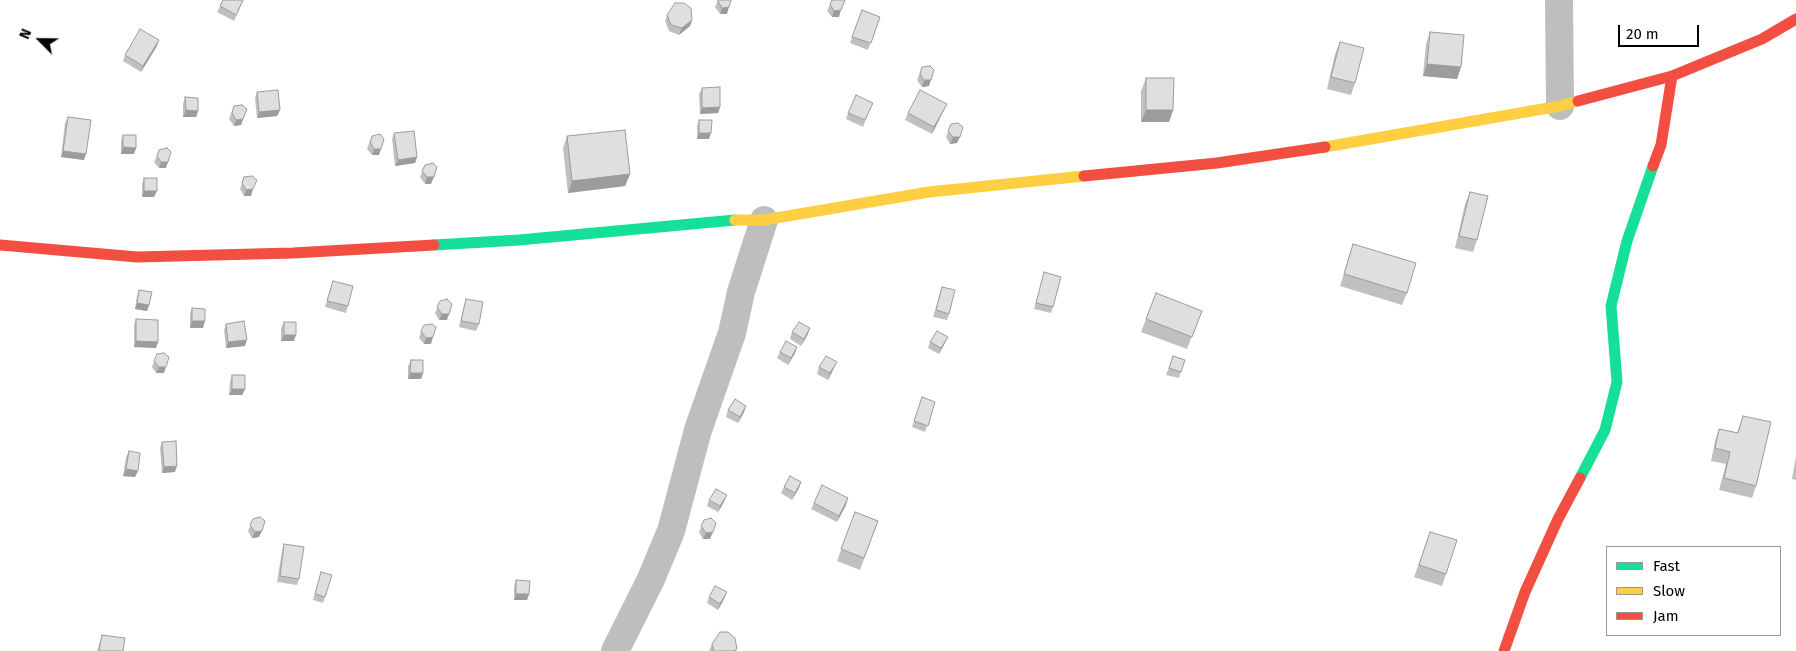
<!DOCTYPE html>
<html>
<head>
<meta charset="utf-8">
<style>
  body { margin:0 }
  #map { position:relative; width:1796px; height:651px; overflow:hidden; background:#fff; font-family:"Fira Sans",sans-serif }
  canvas { display:block }
  .legend { position:absolute; left:1606px; top:546px; width:175px; height:90px; box-sizing:border-box; background:#fff; border:1px solid #999; margin:0; padding:6px 9px; list-style:none; font-size:15px; color:#000 }
  .legend li { display:flex; align-items:center; gap:10px; height:25px }
  .legend b { width:25px; border:1px solid #999 }
  .north { position:absolute; left:15px; top:15px; width:50px; height:50px; -webkit-text-stroke:4px #fff; paint-order:stroke; rotate:293deg; font-size:14px; font-weight:700; line-height:20px; text-align:center; color:#000 }
  .north::after { content:''; display:block; margin:auto; width:18px; height:22px; background:#000; clip-path:polygon(50% 0,100% 100%,50% 72%,0 100%) }
  .scale { position:absolute; left:1618px; top:25px; width:81px; height:22px; box-sizing:border-box; border:2px solid #000; border-top:0; padding-left:6px; font-size:15px; line-height:18px; white-space:nowrap; color:#000; -webkit-text-stroke:4px #fff; paint-order:stroke }
</style>
</head>
<body>
<div id="map">
<canvas width="1796" height="651"></canvas>
<ul class="legend">
<li><b style="height:6px;background:#16e098"></b>Fast</li>
<li><b style="height:6px;background:#ffcf43"></b>Slow</li>
<li><b style="height:6px;background:#f24e42"></b>Jam</li>
</ul>
<div class="north">N</div>
<div class="scale">20 m</div>
</div>
<script>
const context = document.querySelector('canvas').getContext('2d');
context.lineJoin = 'round';
function poly(rows) {
  const path = new Path2D();
  for (const r of rows) {
    path.moveTo(r[0], r[1]);
    for (let i = 2; i < r.length; i += 2) path.lineTo(r[i], r[i + 1]);
  }
  return path;
}
function stroke(path, color, width, dash) {
  context.strokeStyle = color;
  context.lineWidth = width;
  context.lineCap = dash ? 'butt' : 'round';
  context.setLineDash(dash || []);
  context.stroke(path);
}
function fill(path, color) {
  context.fillStyle = color;
  context.fill(path, 'evenodd');
}
stroke(poly([
  [1559,0,1560,106],
  [615,651,651,579,671,531,698,430,732,333,741,292,764,220]
]), '#bebebe', 28);
stroke(poly([
  [434,245,519,240,735,220],
  [1580,478,1605,430,1617,382,1611,306,1627,241,1653,166]
]), '#16e098', 11);
stroke(poly([
  [1325,147,1560,106,1578,101],
  [735,220,764,220,929,192,1084,176]
]), '#ffcf43', 11);
stroke(poly([
  [1578,101,1672,76,1762,39,1796,19],
  [1653,166,1661,145,1672,76],
  [1084,176,1217,163,1325,147],
  [0,245,137,257,293,253,434,245],
  [1504,651,1525,592,1558,519,1580,478]
]), '#f24e42', 11);
fill(poly([
  [718,0,727,14,720,14,715,7],
  [832,0,839,17,832,17,827,11],
  [242,3,234,21,217,12,220,6],
  [862,10,880,17,868,50,850,43],
  [667,15,692,20,690,26,679,35,669,31,665,21],
  [1430,32,1461,67,1457,79,1423,76,1426,44],
  [1340,42,1355,83,1351,95,1327,89,1335,54],
  [157,46,141,72,123,61,125,55],
  [922,67,929,86,922,87,917,80],
  [1146,78,1173,110,1169,122,1141,122,1141,91],
  [702,88,720,107,718,113,700,114,699,94],
  [257,92,280,110,277,116,257,118,255,98],
  [185,97,198,111,196,117,183,117,183,104],
  [234,106,247,109,241,125,234,126,229,119],
  [870,109,863,127,846,119,848,113],
  [944,110,932,134,905,120,908,113],
  [68,117,84,160,61,157,65,123],
  [699,120,709,139,697,139,697,126],
  [951,124,957,143,950,144,946,137],
  [394,133,417,157,415,163,395,166,392,139],
  [123,135,136,148,134,154,121,154,121,141],
  [372,136,379,155,372,155,367,149],
  [567,136,630,174,625,186,568,193,563,148],
  [157,156,166,168,159,168,154,162],
  [425,165,431,184,425,184,420,177],
  [244,177,251,196,244,196,240,189],
  [144,178,154,197,142,197,142,184],
  [1470,192,1477,240,1473,252,1455,248,1465,204],
  [1353,244,1407,293,1402,305,1340,286],
  [1044,272,1053,307,1051,313,1034,309],
  [333,281,348,306,346,313,325,307],
  [942,287,949,314,947,320,933,317],
  [139,290,149,305,147,311,135,309,137,296],
  [1156,293,1202,311,1187,349,1141,332],
  [466,299,479,324,476,331,459,327,464,305],
  [440,301,447,320,439,320,435,313],
  [192,308,203,328,190,328,190,314],
  [136,319,158,342,156,348,134,347,134,325],
  [284,322,294,341,281,341,281,328],
  [226,324,245,346,226,348,224,330],
  [421,331,431,344,424,344,419,338],
  [792,332,808,334,801,346,790,339],
  [930,342,945,343,939,354,928,348],
  [797,347,795,353,788,365,777,358,780,352],
  [157,354,164,373,156,373,152,367],
  [1173,356,1185,360,1179,378,1166,375],
  [411,360,423,373,421,379,408,379,408,366],
  [819,367,834,368,828,380,817,374],
  [232,375,245,389,242,395,229,395,230,382],
  [922,397,935,402,925,432,912,427],
  [746,406,744,412,738,423,726,417,728,410],
  [1743,416,1756,486,1752,498,1719,490,1726,464,1711,461,1715,441,1719,429,1737,433],
  [162,442,175,472,162,473,160,448],
  [129,451,135,477,123,476,126,457],
  [1796,456,1796,480,1792,479],
  [801,482,799,488,792,500,781,493,784,487],
  [709,500,724,502,718,512,707,506],
  [814,503,846,505,837,522,811,509],
  [855,512,878,521,860,570,837,561],
  [253,519,259,537,252,538,248,531],
  [704,520,710,539,703,539,699,532],
  [1430,532,1446,574,1442,586,1414,577],
  [284,544,299,579,297,585,277,582,282,551],
  [321,572,325,597,323,603,313,600],
  [516,580,529,594,527,600,514,600,514,587],
  [709,597,724,599,718,610,707,603],
  [102,635,123,651,97,651],
  [712,644,737,649,736,651,709,651]
]), '#c0c0c0');
fill(poly([
  [729,7,727,14,720,14,722,8],
  [841,10,839,17,832,17,834,11],
  [692,20,690,26,679,35,682,28],
  [159,40,157,46,141,72,143,66],
  [1427,64,1461,67,1457,79,1423,76],
  [924,80,931,80,929,86,922,87],
  [947,104,932,134,934,127],
  [720,107,718,113,700,114,702,108],
  [186,110,198,111,196,117,183,117],
  [280,110,277,116,257,118,259,112],
  [1146,110,1173,110,1169,122,1141,122],
  [243,119,241,125,234,126,236,120],
  [699,133,711,133,709,139,697,139],
  [953,137,960,137,957,143,950,144],
  [123,147,136,148,134,154,121,154],
  [374,149,381,149,379,155,372,155],
  [63,151,86,154,84,160,61,157],
  [417,157,415,163,395,166,398,160],
  [161,162,168,162,166,168,159,168],
  [630,174,625,186,568,193,572,181],
  [427,177,434,177,431,184,425,184],
  [253,189,251,196,244,196,246,190],
  [144,191,157,191,154,197,142,197],
  [137,303,149,305,147,311,135,309],
  [442,314,449,314,447,320,439,320],
  [192,321,205,321,203,328,190,328],
  [810,328,808,334,801,346,804,339],
  [284,335,296,335,294,341,281,341],
  [433,337,431,344,424,344,426,338],
  [948,337,945,343,939,354,941,348],
  [247,340,245,346,226,348,228,342],
  [136,341,158,342,156,348,134,347],
  [797,347,795,353,788,365,791,358],
  [837,362,828,380,830,373],
  [159,367,166,367,164,373,156,373],
  [410,373,423,373,421,379,408,379],
  [232,389,245,389,242,395,229,395],
  [746,406,744,412,738,423,740,417],
  [177,466,175,472,162,473,164,467],
  [126,469,138,471,135,477,123,476],
  [801,482,799,488,792,500,795,493],
  [727,495,724,502,718,512,720,506],
  [848,498,846,505,837,522,839,516],
  [262,531,259,537,252,538,255,532],
  [713,532,710,539,703,539,706,533],
  [727,592,724,599,718,610,720,604],
  [516,594,529,594,527,600,514,600]
]), '#9c9c9c');
const building = poly([
  [223,0,243,0,236,15,220,6,223,0],
  [718,0,731,0,729,7,722,8,718,1,718,0],
  [832,0,845,0,841,10,834,11,830,4,832,0],
  [675,3,684,3,691,8,692,20,682,28,671,25,667,15,675,3],
  [862,10,880,17,871,43,852,37,862,10],
  [140,29,159,40,143,66,125,55,140,29],
  [1430,32,1464,35,1461,67,1427,64,1430,32],
  [1340,42,1364,48,1355,83,1331,77,1340,42],
  [930,66,934,70,931,80,924,80,920,74,922,67,930,66],
  [1146,78,1174,78,1173,110,1146,110,1146,78],
  [720,87,720,107,702,108,702,88,720,87],
  [278,90,280,110,259,112,257,92,278,90],
  [920,90,947,104,934,127,908,113,920,90],
  [856,95,873,103,865,120,848,113,856,95],
  [185,97,198,98,198,111,186,110,185,97],
  [242,105,247,109,243,119,236,120,232,113,234,106,242,105],
  [68,117,91,120,86,154,63,151,68,117],
  [699,120,712,120,711,133,699,133,699,120],
  [958,123,963,127,960,137,953,137,948,131,951,124,958,123],
  [625,130,630,174,572,181,567,136,625,130],
  [414,131,417,157,398,160,394,133,414,131],
  [380,134,384,139,381,149,374,149,370,142,372,136,380,134],
  [123,135,136,135,136,148,123,147,123,135],
  [167,148,171,152,168,162,161,162,157,156,159,150,167,148],
  [433,163,437,167,434,177,427,177,422,171,425,165,433,163],
  [252,176,257,180,253,189,246,190,242,183,244,177,252,176],
  [144,178,157,178,157,191,144,191,144,178],
  [1470,192,1488,196,1477,240,1459,236,1470,192],
  [1353,244,1416,263,1407,293,1344,274,1353,244],
  [1044,272,1061,277,1053,307,1036,303,1044,272],
  [333,281,353,286,348,306,327,301,333,281],
  [942,287,955,290,949,314,936,310,942,287],
  [139,290,152,292,149,305,137,303,139,290],
  [1156,293,1202,311,1192,337,1146,319,1156,293],
  [447,299,452,304,449,314,442,314,437,307,440,301,447,299],
  [466,299,483,302,479,324,461,321,466,299],
  [192,308,205,309,205,321,192,321,192,308],
  [136,319,158,320,158,342,136,341,136,319],
  [244,321,247,340,228,342,226,324,244,321],
  [284,322,296,322,296,335,284,335,284,322],
  [799,322,810,328,804,339,792,332,799,322],
  [432,324,436,327,433,337,426,338,421,331,424,325,432,324],
  [937,331,948,337,941,348,930,342,937,331],
  [786,341,797,347,791,358,780,352,786,341],
  [164,353,169,357,166,367,159,367,154,361,157,354,164,353],
  [826,356,837,362,830,373,819,367,826,356],
  [1173,356,1185,360,1181,372,1169,368,1173,356],
  [411,360,423,360,423,373,410,373,411,360],
  [232,375,245,375,245,389,232,389,232,375],
  [922,397,935,402,928,426,914,421,922,397],
  [735,399,746,406,740,417,728,410,735,399],
  [1743,416,1771,422,1756,486,1724,478,1730,452,1715,448,1719,429,1738,433,1743,416],
  [176,441,177,466,164,467,162,442,176,441],
  [129,451,140,453,138,471,126,469,129,451],
  [790,476,801,482,795,493,784,487,790,476],
  [822,485,848,498,839,516,814,503,822,485],
  [716,489,727,495,720,506,709,500,716,489],
  [855,512,878,521,864,558,841,549,855,512],
  [260,517,265,521,262,531,255,532,250,525,253,519,260,517],
  [711,518,716,523,713,532,706,533,701,526,704,520,711,518],
  [1430,532,1457,540,1446,574,1419,565,1430,532],
  [284,544,304,547,299,579,280,576,284,544],
  [321,572,332,575,325,597,315,594,321,572],
  [516,580,530,581,529,594,516,594,516,580],
  [715,586,727,592,720,604,709,597,715,586],
  [720,632,728,632,735,638,737,649,734,651,714,651,712,644,720,632],
  [102,635,125,638,123,651,99,651,102,635]
]);
fill(building, '#dfdfdf');
stroke(building, '#9c9c9c', 1);
</script>
</body>
</html>
